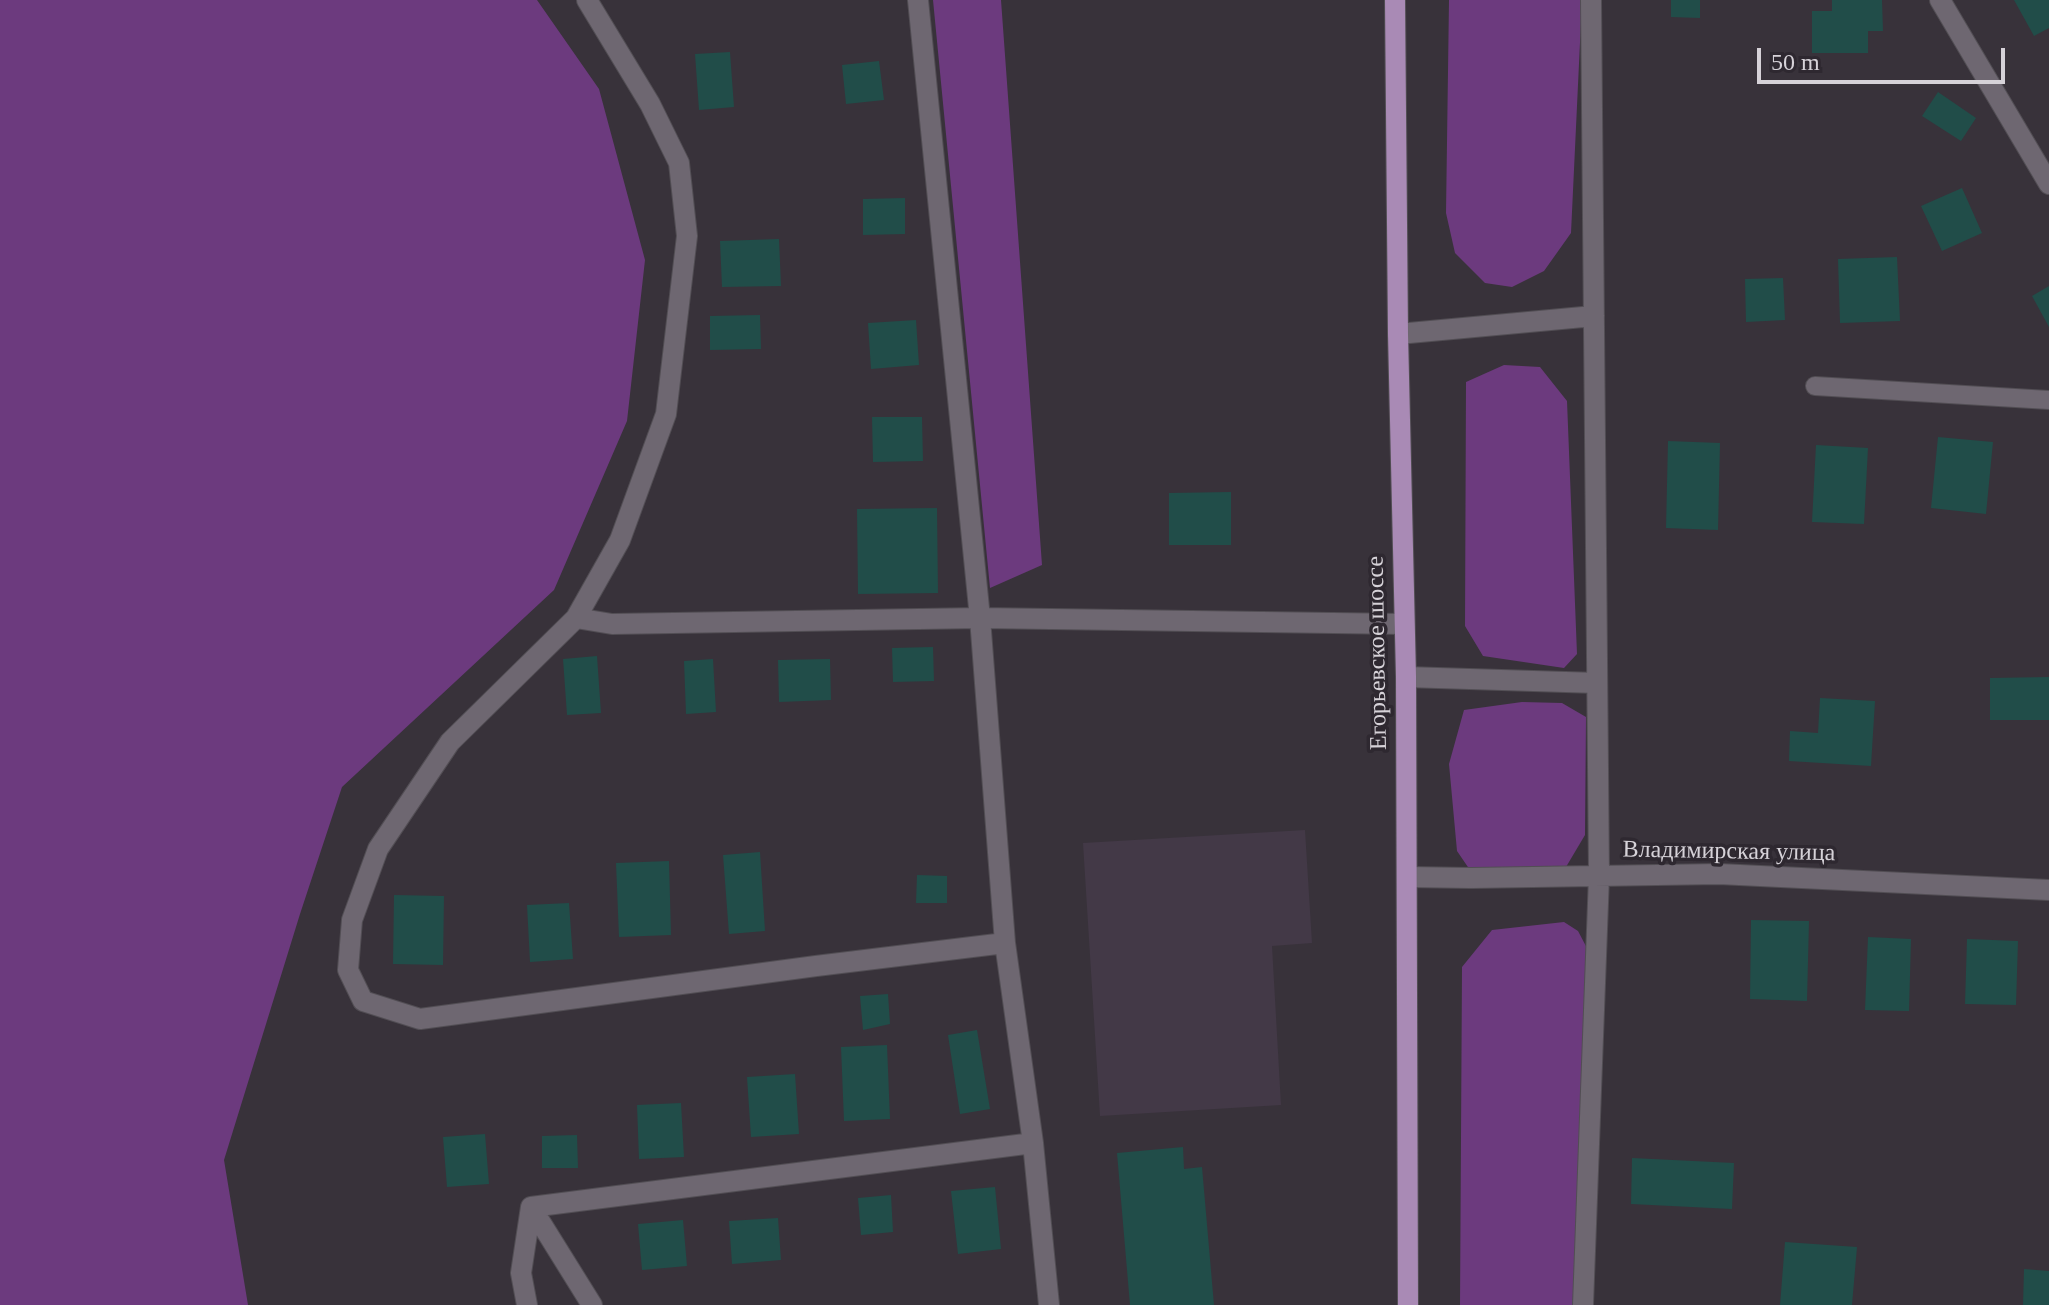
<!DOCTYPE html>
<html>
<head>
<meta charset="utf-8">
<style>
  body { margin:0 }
  #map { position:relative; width:2049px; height:1305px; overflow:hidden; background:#38323a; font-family:Georgia,serif }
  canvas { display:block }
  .scale { position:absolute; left:1757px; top:48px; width:248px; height:36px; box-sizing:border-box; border:4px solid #d6d2d8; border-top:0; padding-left:10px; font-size:24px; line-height:28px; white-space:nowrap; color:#d6d2d8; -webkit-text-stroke:6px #2e2830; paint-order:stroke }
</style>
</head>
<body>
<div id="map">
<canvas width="2049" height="1305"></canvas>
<div class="scale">50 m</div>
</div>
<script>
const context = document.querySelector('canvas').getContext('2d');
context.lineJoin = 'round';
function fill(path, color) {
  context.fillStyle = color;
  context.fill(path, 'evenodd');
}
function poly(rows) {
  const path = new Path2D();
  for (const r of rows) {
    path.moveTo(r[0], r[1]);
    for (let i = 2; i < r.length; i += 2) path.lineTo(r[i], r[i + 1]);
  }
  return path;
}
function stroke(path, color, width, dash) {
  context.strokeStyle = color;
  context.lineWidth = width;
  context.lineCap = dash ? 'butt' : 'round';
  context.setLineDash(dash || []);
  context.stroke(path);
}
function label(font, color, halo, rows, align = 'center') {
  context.font = font + ' Georgia,serif';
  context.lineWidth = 7;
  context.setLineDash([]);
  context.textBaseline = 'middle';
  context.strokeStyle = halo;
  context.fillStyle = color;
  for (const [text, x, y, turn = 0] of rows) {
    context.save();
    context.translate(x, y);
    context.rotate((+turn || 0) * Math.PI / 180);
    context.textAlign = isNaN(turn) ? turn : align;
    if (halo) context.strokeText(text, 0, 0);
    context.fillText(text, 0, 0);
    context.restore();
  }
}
fill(poly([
  [1305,830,1312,943,1272,946,1281,1105,1100,1116,1083,843]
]), '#433947');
fill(poly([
  [0,0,537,0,599,89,645,260,627,421,554,590,342,787,300,914,224,1160,248,1305,0,1305],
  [933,0,1001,0,1042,565,990,588],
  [1449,0,1582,0,1571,233,1544,271,1512,287,1485,283,1455,253,1446,213],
  [1504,365,1540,367,1567,401,1577,654,1564,668,1483,656,1465,626,1466,382],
  [1522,702,1562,703,1586,717,1585,835,1566,867,1472,873,1457,851,1449,764,1464,710],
  [1564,922,1578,931,1588,950,1573,1305,1460,1305,1462,967,1492,930]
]), '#6c3a7e');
fill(poly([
  [1671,0,1700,0,1700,18,1671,17],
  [1832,0,1882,0,1883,31,1868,31,1868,53,1812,53,1812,11,1832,11],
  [2014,0,2049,0,2049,28,2034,36],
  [730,52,734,107,699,110,695,54],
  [879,61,884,100,846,104,842,65],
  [1938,92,1976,118,1961,141,1922,116],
  [1962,188,1982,233,1942,251,1921,206],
  [905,198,905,234,863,235,863,199],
  [779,239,781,286,722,287,720,241],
  [1897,257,1900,321,1840,323,1838,259],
  [1783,278,1785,320,1746,322,1745,279],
  [2049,286,2049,327,2032,296],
  [760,315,761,349,710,350,710,316],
  [916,320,919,365,871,369,868,323],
  [872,417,922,417,923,461,873,462],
  [1938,437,1993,442,1986,514,1931,508],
  [1668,441,1720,443,1718,530,1666,528],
  [1816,445,1868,448,1864,524,1812,522],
  [1231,492,1231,545,1169,545,1169,493],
  [937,508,938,593,858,594,857,509],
  [933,647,934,681,893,682,892,648],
  [597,656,601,713,567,715,563,659],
  [713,659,716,712,686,714,684,661],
  [830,659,831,700,779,702,778,660],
  [2049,677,2049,720,1990,720,1990,678],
  [1820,698,1875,701,1871,766,1789,761,1790,731,1818,733],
  [760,852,765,931,729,934,723,855],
  [669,861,671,935,619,937,616,863],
  [917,875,947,876,947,903,916,903],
  [394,895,444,896,443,965,393,964],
  [569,903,573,959,530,962,527,905],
  [1751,920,1809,921,1807,1001,1750,999],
  [1868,937,1911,939,1909,1011,1865,1010],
  [1967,939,2018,941,2016,1005,1965,1004],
  [888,994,890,1024,863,1030,860,996],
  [977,1030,990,1109,960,1114,948,1035],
  [887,1045,890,1119,844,1121,841,1047],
  [795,1074,799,1134,751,1137,747,1077],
  [681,1103,684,1157,639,1159,637,1105],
  [485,1134,489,1184,447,1187,443,1137],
  [577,1135,578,1168,542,1168,542,1136],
  [1183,1147,1184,1169,1202,1167,1214,1305,1130,1305,1117,1153],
  [1632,1158,1734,1163,1732,1209,1631,1204],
  [995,1187,1001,1249,958,1254,951,1191],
  [891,1195,893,1232,861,1235,858,1198],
  [778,1218,781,1260,732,1264,729,1221],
  [683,1220,687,1266,642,1270,638,1224],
  [1785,1242,1857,1247,1852,1305,1780,1305],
  [2024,1269,2049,1271,2049,1305,2023,1305]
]), '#214d49');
const service = poly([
  [1815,386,2049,400]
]);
const minor = poly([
  [587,0,650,104,679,163,687,236,666,414,620,540,576,618,450,742,378,849,352,920,348,970,363,1001,420,1019,816,966,1005,943],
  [918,0,980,618,1005,943,1033,1143,1049,1305],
  [1940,0,2049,184],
  [1398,334,1594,316],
  [576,618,612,624,980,618,1403,624],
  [1406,677,1597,683],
  [1408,877,1471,878,1719,874,2049,890],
  [531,1207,592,1305],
  [527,1305,521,1273,531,1207,1033,1143],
  [1583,1305,1599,876,1591,0]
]);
const primary = poly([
  [1395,0,1398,334,1406,677,1408,1305]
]);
stroke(service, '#524e54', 20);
stroke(minor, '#524e54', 22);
stroke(primary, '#524e54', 22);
stroke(service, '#6e6771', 18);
stroke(minor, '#6e6771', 20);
stroke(primary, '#a98ab5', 20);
label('24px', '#d6d2d8', '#2e2830', [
  ["Егорьевское шоссе",1378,653,-91],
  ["Владимирская улица",1729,852,1]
]);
</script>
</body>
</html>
